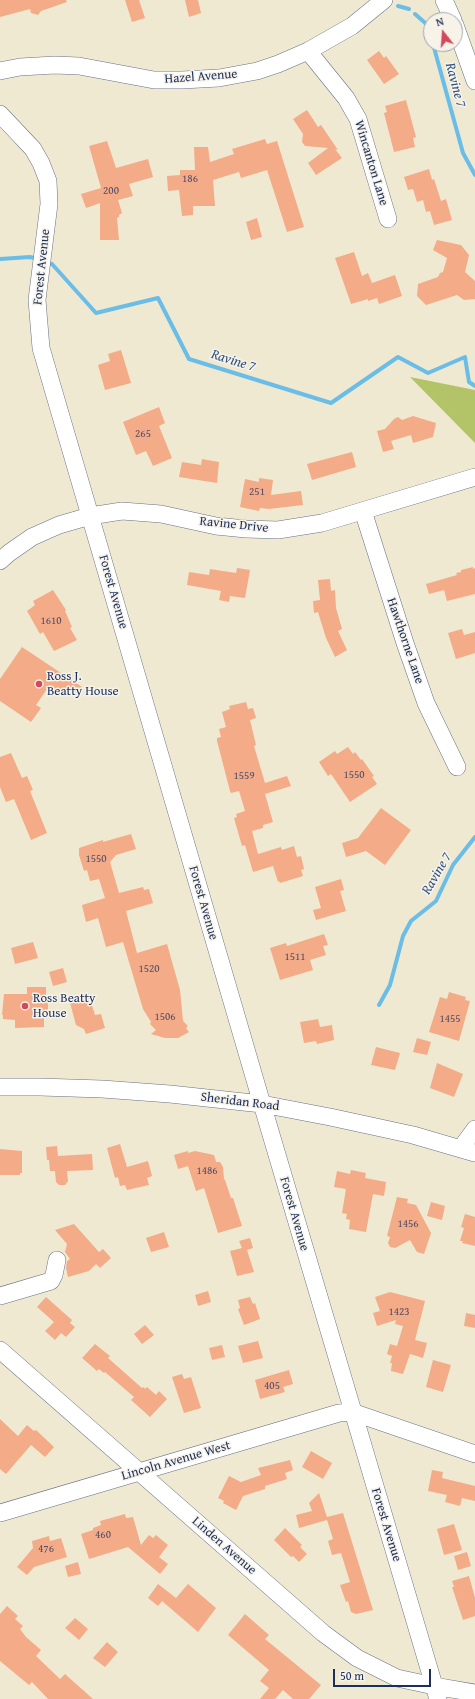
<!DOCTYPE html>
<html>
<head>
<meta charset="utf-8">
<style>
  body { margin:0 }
  #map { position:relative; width:475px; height:1699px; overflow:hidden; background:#f0e9d1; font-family:"Gentium Book Plus",serif }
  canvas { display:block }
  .north { position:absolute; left:423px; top:12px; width:40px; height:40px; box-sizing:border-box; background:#f7f3e8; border:1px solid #9fa5b1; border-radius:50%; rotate:343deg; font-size:11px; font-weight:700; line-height:16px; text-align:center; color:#1b2f5e }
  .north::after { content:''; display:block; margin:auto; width:14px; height:18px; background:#d1495b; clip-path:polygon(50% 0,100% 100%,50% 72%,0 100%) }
  .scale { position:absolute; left:333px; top:1669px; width:98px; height:18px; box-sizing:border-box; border:2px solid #1b2f5e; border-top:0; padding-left:5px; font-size:12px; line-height:14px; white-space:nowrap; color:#1b2f5e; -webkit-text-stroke:3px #f7f3e8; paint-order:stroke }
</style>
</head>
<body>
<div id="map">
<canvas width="475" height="1699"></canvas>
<div class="north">N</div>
<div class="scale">50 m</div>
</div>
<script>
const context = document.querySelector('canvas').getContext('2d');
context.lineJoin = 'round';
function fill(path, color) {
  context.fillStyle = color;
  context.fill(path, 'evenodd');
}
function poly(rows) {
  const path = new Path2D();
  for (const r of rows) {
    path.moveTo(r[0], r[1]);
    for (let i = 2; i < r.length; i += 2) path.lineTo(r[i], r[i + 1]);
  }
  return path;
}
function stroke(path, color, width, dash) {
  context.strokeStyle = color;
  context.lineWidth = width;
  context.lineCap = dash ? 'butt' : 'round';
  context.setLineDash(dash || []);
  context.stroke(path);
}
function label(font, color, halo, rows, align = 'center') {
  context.font = font + ' "Gentium Book Plus",serif';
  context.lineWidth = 3;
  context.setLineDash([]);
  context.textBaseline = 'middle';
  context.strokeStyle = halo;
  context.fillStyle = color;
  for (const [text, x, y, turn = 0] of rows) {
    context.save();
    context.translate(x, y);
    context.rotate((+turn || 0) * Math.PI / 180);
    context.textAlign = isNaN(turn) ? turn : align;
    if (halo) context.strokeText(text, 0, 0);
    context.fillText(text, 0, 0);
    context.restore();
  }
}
fill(poly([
  [410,377,475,390,475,443]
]), '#b2c467');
stroke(poly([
  [398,6,409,9],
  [415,14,431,28],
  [433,44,463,153,475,175],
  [0,259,30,257,37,259],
  [45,262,52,264,96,313,158,298,189,359,331,403,398,357,428,373,465,357,469,382,475,386],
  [379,1005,390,985,403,936,411,921,436,901,453,865,475,837]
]), '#6abde6', 4);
fill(poly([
  [0,0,66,0,67,2,41,11,38,15,31,13,30,9,0,17],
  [125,0,139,0,145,18,132,22],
  [185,0,198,0,201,13,189,17],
  [379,51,384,58,386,56,399,74,384,84,367,60],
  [406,100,416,137,413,138,415,147,394,152,384,113,387,112,385,106],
  [307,110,318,127,321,125,338,150,335,149,342,158,316,175,308,163,328,148,305,146,302,142,303,134,293,119],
  [265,139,267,144,277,141,304,227,287,232,267,170,241,178,239,172,213,180,215,206,193,206,193,215,182,216,179,190,168,191,167,176,180,175,180,170,195,170,194,147,208,147,210,162,234,154,232,149],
  [107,141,116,168,148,159,153,177,129,184,133,196,118,200,122,213,119,215,119,217,117,218,119,240,100,240,100,203,86,208,81,194,101,188,89,146],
  [429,169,432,180,434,179,441,201,446,199,452,220,434,225,430,211,426,212,423,200,417,202,413,189,408,190,404,177],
  [257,218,262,237,251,240,246,222],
  [437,240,461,245,469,255,465,272,475,281,475,299,464,300,457,295,426,305,417,296,418,284,438,277,440,273,443,272,447,258,433,250],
  [354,252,362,276,368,273,372,283,395,275,402,296,379,304,377,298,368,301,368,299,351,304,335,258],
  [121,350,131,383,105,390,98,365,110,361,108,354],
  [159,407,165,423,159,426,172,458,153,466,146,451,136,455,123,422],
  [413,416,436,423,433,437,413,443,411,435,391,441,394,449,383,452,377,431,385,429,394,419,398,417,402,420],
  [352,452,356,467,312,480,307,464],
  [202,459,219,462,217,483,179,477,182,462,201,465],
  [259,478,273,480,271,495,301,491,303,505,269,509,260,508,259,511,240,507,245,479,259,482],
  [473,567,473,569,475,568,475,594,447,601,444,590,429,594,426,584,457,575,456,573,461,572,461,570],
  [237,568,250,570,245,598,230,596,229,602,219,600,221,591,187,585,189,572,209,575,210,569,236,573],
  [330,579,331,591,335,590,336,608,342,629,338,631,347,650,335,657,326,638,318,612,314,613,313,601,320,600,318,580],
  [53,590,66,610,65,611,72,627,70,628,77,640,54,651,43,632,40,634,27,611,35,605,33,601],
  [462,629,464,635,475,632,475,653,456,659,448,633],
  [22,647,82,687,75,696,64,688,60,693,49,686,36,705,41,708,31,722,0,701,0,679],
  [246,702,248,709,253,708,256,718,250,720,256,745,254,746,265,783,287,776,291,786,265,794,273,822,263,825,263,828,252,831,258,854,281,847,282,850,294,846,297,857,301,856,304,869,301,870,303,876,280,883,279,881,278,882,273,866,253,872,245,845,242,846,234,818,237,817,236,814,245,811,239,791,231,793,230,791,217,741,217,738,221,737,219,729,226,727,222,712,230,709,229,706],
  [348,747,353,754,355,752,361,760,362,759,374,776,372,777,377,784,350,802,331,774,328,776,319,762,335,751,337,754],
  [11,753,22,778,27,776,33,790,30,791,47,833,31,840,14,799,6,802,0,787,0,757],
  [381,808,411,830,385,865,366,851,346,857,342,843,358,838],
  [131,834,136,849,116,855,110,862,119,893,143,887,144,890,149,889,153,903,126,911,137,953,167,944,180,990,183,1021,188,1026,186,1028,189,1032,178,1038,165,1038,151,1034,156,1030,150,1024,151,1022,143,1009,123,942,106,947,98,918,86,922,82,905,105,898,99,879,90,881,87,870,84,871,79,855,79,848,103,840,103,842],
  [341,879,344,890,340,891,346,911,316,920,313,910,321,908,315,887],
  [324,934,328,945,323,946,326,955,310,960,313,970,280,980,270,948,286,943,287,946],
  [33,942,38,958,15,964,11,948],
  [63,968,67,982,53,986,49,972],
  [27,987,46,987,46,1000,48,1003,48,1009,47,1010,47,1015,44,1016,44,1027,15,1028,15,1020,3,1019,3,1015,2,1015,4,994,27,994],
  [449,992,466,997,465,1000,470,1001,459,1041,429,1032,440,997,447,999],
  [88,993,95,1015,101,1014,105,1028,86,1034,84,1029,76,1025,69,999],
  [318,1019,320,1027,332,1025,334,1040,317,1044,316,1041,304,1043,300,1022],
  [417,1038,431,1042,427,1055,413,1052],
  [376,1047,400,1053,395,1070,371,1065],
  [437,1063,463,1074,454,1097,430,1088],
  [120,1144,127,1167,148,1161,152,1176,147,1178,149,1185,127,1190,125,1185,120,1186,118,1177,115,1178,107,1148],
  [57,1146,58,1156,92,1154,93,1170,67,1171,68,1181,65,1185,59,1185,56,1182,55,1171,50,1171,49,1160,47,1160,46,1147],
  [0,1149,22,1151,22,1173,20,1173,20,1175,0,1175],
  [188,1151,188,1153,195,1151,214,1155,216,1162,220,1162,223,1167,224,1179,225,1180,231,1198,233,1198,242,1226,218,1233,204,1188,196,1191,188,1166,178,1169,174,1155],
  [351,1170,366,1173,365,1178,386,1182,384,1196,373,1194,366,1232,349,1229,350,1220,346,1219,347,1214,342,1213,346,1189,334,1187,337,1171,350,1174],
  [397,1197,408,1199,407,1203,416,1205,431,1233,424,1254,417,1252,410,1240,395,1248,390,1247,388,1243,390,1237,387,1236],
  [431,1202,445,1206,442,1220,427,1216],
  [465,1214,475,1217,475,1246,462,1243,463,1241,460,1241,464,1228,461,1227],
  [74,1224,99,1252,103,1249,111,1258,100,1268,96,1264,89,1271,68,1277,66,1268,67,1261,70,1259,65,1252,67,1244,55,1230],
  [164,1232,169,1247,151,1252,146,1238],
  [250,1238,253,1248,247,1250,254,1272,237,1276,230,1251,242,1248,239,1241],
  [208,1291,211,1302,198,1306,195,1295],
  [390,1292,425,1301,415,1340,427,1343,423,1358,410,1354,403,1374,391,1371,392,1363,390,1363,392,1356,387,1354,390,1344,397,1346,403,1326,395,1324,396,1320,377,1326,373,1313,380,1311,375,1297],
  [46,1297,72,1320,70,1323,75,1327,66,1337,61,1333,55,1340,45,1331,54,1322,37,1307],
  [250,1297,253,1304,255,1303,260,1319,244,1325,238,1309,240,1308,238,1300],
  [466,1313,475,1315,475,1328,464,1326],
  [145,1325,154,1335,142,1344,134,1334],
  [258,1341,263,1358,243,1363,238,1346],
  [95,1344,110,1356,108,1358,142,1388,144,1387,145,1389,147,1387,156,1395,159,1391,167,1399,150,1417,131,1400,134,1397,105,1372,104,1373,99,1369,97,1371,82,1358],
  [222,1345,225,1357,212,1360,209,1348],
  [433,1360,451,1365,443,1392,426,1387],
  [289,1370,293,1384,283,1387,285,1392,260,1399,255,1380],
  [182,1374,184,1379,191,1377,201,1408,184,1413,172,1377],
  [0,1419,18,1436,27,1425,34,1431,36,1430,54,1447,45,1457,31,1445,6,1474,0,1469],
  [311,1451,332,1463,323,1479,302,1467],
  [290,1460,293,1470,285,1473,287,1479,265,1486,265,1489,243,1496,236,1510,223,1503,224,1501,218,1498,229,1476,241,1482,261,1475,258,1468],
  [432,1470,443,1472,442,1478,475,1486,475,1501,462,1498,460,1506,445,1502,447,1495,428,1491],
  [319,1493,327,1517,343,1513,373,1610,356,1614,351,1612,348,1601,346,1602,340,1585,350,1582,341,1553,332,1555,328,1541,333,1539,327,1520,299,1528,296,1515,312,1511,309,1503],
  [125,1514,126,1518,133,1517,141,1545,149,1535,153,1538,156,1535,168,1545,159,1557,168,1564,160,1574,128,1547,89,1559,81,1534,93,1530,93,1528,101,1525,100,1521],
  [454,1524,462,1550,444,1555,437,1529],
  [285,1528,302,1545,300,1547,307,1554,299,1562,293,1556,291,1557,274,1540],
  [49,1536,50,1541,61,1538,67,1557,34,1567,27,1575,17,1567,33,1548,32,1541],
  [467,1552,471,1566,458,1570,454,1556],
  [78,1562,81,1574,68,1577,65,1566],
  [469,1576,475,1598,475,1616,463,1620,452,1587,454,1587,452,1581],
  [158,1584,176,1598,188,1584,216,1608,198,1632,162,1601,158,1606,148,1598],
  [7,1606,18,1616,15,1619,23,1626,20,1629,26,1637,41,1650,36,1656,60,1679,65,1674,93,1699,48,1699,32,1682,29,1685,0,1661,0,1614],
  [245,1614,269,1635,265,1639,321,1685,309,1699,293,1699,283,1690,275,1699,260,1699,269,1688,260,1681,269,1670,228,1635],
  [75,1618,88,1629,79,1640,65,1628],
  [107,1642,118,1652,105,1667,93,1658]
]), '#f3ab88');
const minor = poly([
  [444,0,453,20],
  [455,25,475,81],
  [308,51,346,98,358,119,388,219],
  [0,71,20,67,55,65,79,66,154,80,182,80,219,78,257,71,278,64,308,51,352,26,384,0],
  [0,114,33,149,41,163,48,181,49,204,37,300,41,348,262,1104,438,1699],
  [363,511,405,643,426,703,457,767],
  [0,561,9,553,32,537,59,525,90,516,122,511,161,514,216,526,246,529,278,530,322,523,475,477],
  [0,1087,40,1087,102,1089,170,1094,262,1104,330,1117,413,1135,475,1153],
  [461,1148,475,1129],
  [0,1296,51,1281,54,1275,57,1260],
  [0,1350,323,1633,357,1658,397,1678,434,1686,475,1693],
  [0,1513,339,1413,352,1412,475,1454]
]);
stroke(minor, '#667086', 18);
stroke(minor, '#fff', 17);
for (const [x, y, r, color] of [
  [39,684,4,"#d1495b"],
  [25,1006,4,"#d1495b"]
]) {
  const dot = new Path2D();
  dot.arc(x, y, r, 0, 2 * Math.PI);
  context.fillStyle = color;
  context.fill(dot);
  stroke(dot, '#f7f3e8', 1.5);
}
label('11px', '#514e68', null, [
  ["186",190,179],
  ["200",111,191],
  ["265",143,434],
  ["251",257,492],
  ["1610",51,621],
  ["1550",354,775],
  ["1559",244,776],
  ["1550",96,859],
  ["1511",295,957],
  ["1520",149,969],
  ["1506",165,1017],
  ["1455",450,1019],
  ["1486",207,1171],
  ["1456",408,1224],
  ["1423",399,1312],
  ["405",272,1386],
  ["460",103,1535],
  ["476",46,1549]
]);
label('13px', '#1b2f5e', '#f7f3e8', [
  ["Hazel Avenue",201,77,-4],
  ["Wincanton Lane",371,163,73],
  ["Forest Avenue",42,267,-84],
  ["Ravine Drive",234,525,6],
  ["Forest Avenue",113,592,74],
  ["Hawthorne Lane",405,641,71],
  ["Forest Avenue",203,903,74],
  ["Sheridan Road",240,1102,7],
  ["Forest Avenue",294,1214,74],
  ["Lincoln Avenue West",176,1461,-16],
  ["Forest Avenue",386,1525,73],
  ["Linden Avenue",224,1546,41]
]);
label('13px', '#1b2f5e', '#f7f3e8', [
  ["Ross J.",47,677],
  ["Beatty House",47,692],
  ["Ross Beatty",33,999],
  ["House",33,1014]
], 'left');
label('italic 14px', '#2f5280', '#f7f3e8', [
  ["Ravine 7",455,85,75],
  ["Ravine 7",233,361,17],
  ["Ravine 7",437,874,-60]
]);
</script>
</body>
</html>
